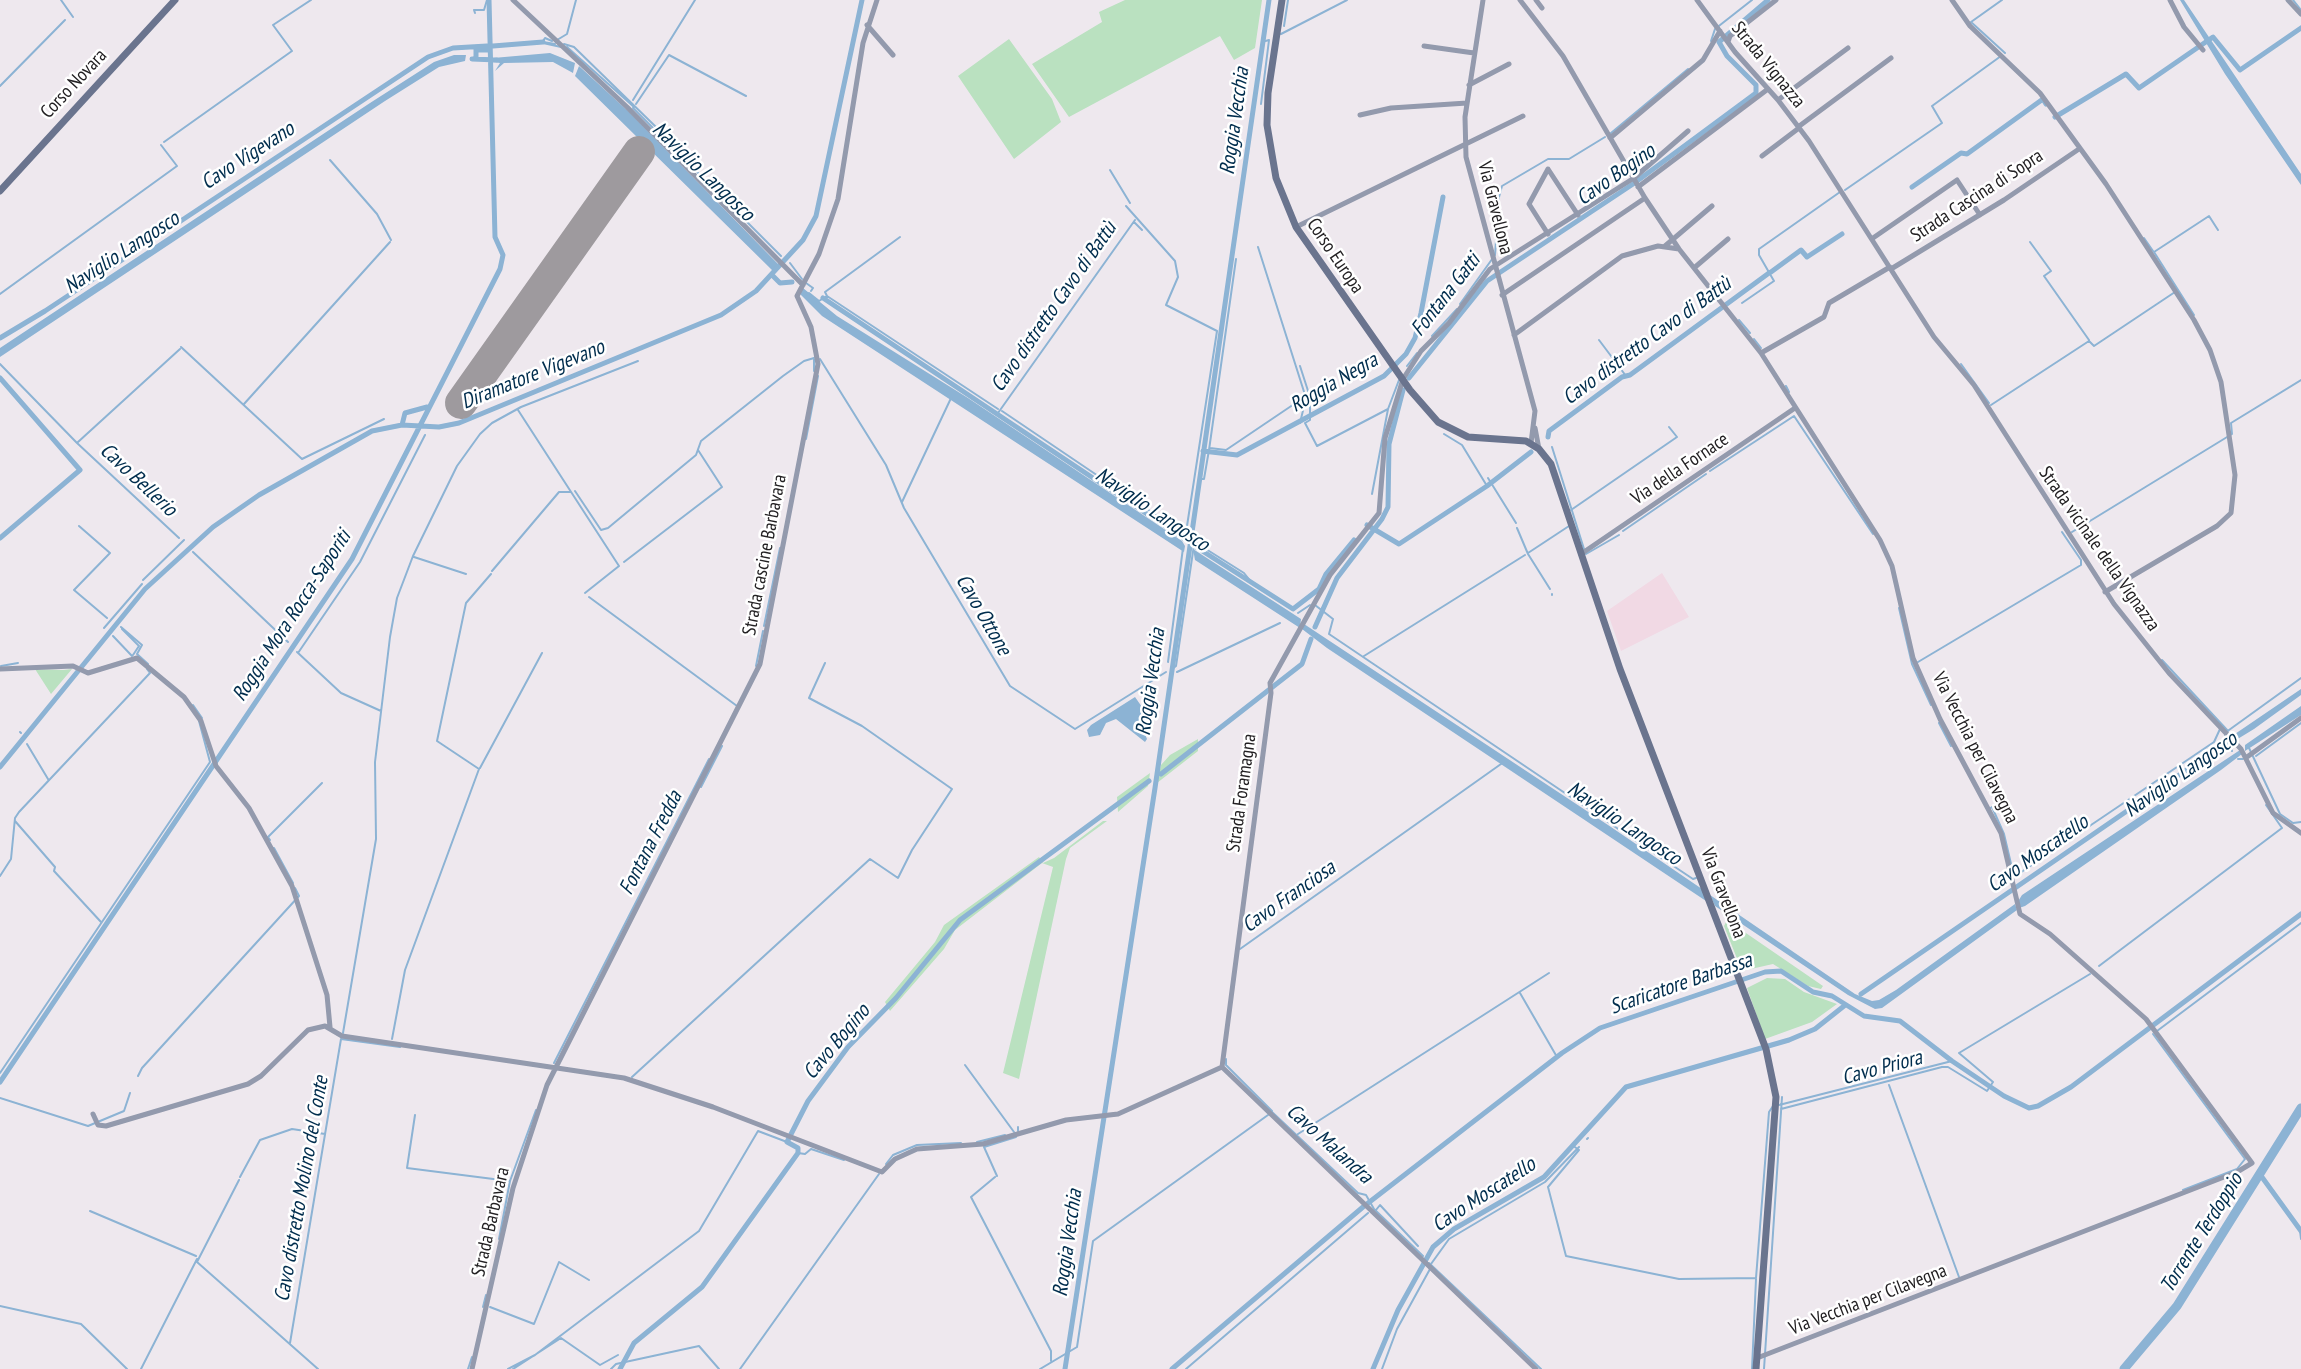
<!DOCTYPE html>
<html>
<head>
<meta charset="utf-8">
<style>
  body { margin:0 }
  canvas { display:block; background:#eee8ee }
</style>
</head>
<body>
<canvas width="2301" height="1369"></canvas>
<script>
const context = document.querySelector('canvas').getContext('2d');
context.lineJoin = 'round';
function fill(path, color) {
  context.fillStyle = color;
  context.fill(path, 'evenodd');
}
function poly(rows) {
  const path = new Path2D();
  for (const r of rows) {
    path.moveTo(r[0], r[1]);
    for (let i = 2; i < r.length; i += 2) path.lineTo(r[i], r[i + 1]);
  }
  return path;
}
function stroke(path, color, width, dash) {
  context.strokeStyle = color;
  context.lineWidth = width;
  context.lineCap = dash ? 'butt' : 'round';
  context.setLineDash(dash || []);
  context.stroke(path);
}
function label(font, color, halo, rows, align = 'center') {
  context.font = font + ' "PT Sans Narrow",sans-serif';
  context.lineWidth = 5;
  context.setLineDash([]);
  context.textBaseline = 'middle';
  context.strokeStyle = halo;
  context.fillStyle = color;
  for (const [text, x, y, turn = 0] of rows) {
    context.save();
    context.translate(x, y);
    context.rotate((+turn || 0) * Math.PI / 180);
    context.textAlign = isNaN(turn) ? turn : align;
    if (halo) context.strokeText(text, 0, 0);
    context.fillText(text, 0, 0);
    context.restore();
  }
}
fill(poly([
  [1662,573,1689,617,1621,651,1607,611]
]), '#f1d9e4');
fill(poly([
  [1125,0,1262,0,1255,48,1234,60,1220,36,1069,117,1032,64,1102,22,1099,12],
  [1009,39,1052,99,1061,122,1014,159,958,76],
  [35,669,63,670,72,669,51,694],
  [1198,739,1198,751,1157,783,1161,765,1170,755],
  [1150,773,1148,786,1118,812,1117,797],
  [1103,821,1107,821,1070,848,1066,859,1019,1079,1003,1073,1053,867,1042,863,955,930,944,949,890,1011,885,1002,935,942,944,925,1039,857,1043,863,1054,858],
  [1727,920,1823,986,1821,989,1808,986,1773,964,1742,971,1724,926],
  [1767,978,1785,979,1804,992,1837,1004,1812,1022,1765,1039,1747,988]
]), '#bae1c0');
fill(poly([
  [2180,0,2184,0,2301,174,2301,185,2225,74],
  [550,53,575,63,573,73,553,62,504,63,495,71,500,63,493,62,493,58],
  [454,55,466,55,465,61,439,67,385,101,0,357,0,348,370,103,434,62],
  [579,66,629,112,779,265,773,271,575,76],
  [803,288,837,316,968,398,1182,541,1185,546,1184,552,822,316,799,293],
  [1193,549,1301,619,1300,628,1195,560],
  [1304,624,1611,827,1702,889,1706,901,1327,648,1302,629],
  [2301,689,2301,695,2254,729,2236,740,2232,736],
  [1135,697,1142,707,1141,725,1147,739,1145,742,1116,719,1106,723,1100,735,1089,737,1087,730,1091,725],
  [2301,706,2301,715,2245,751,2245,745],
  [2240,750,2242,754,2221,770,2025,906,2019,908,2017,903,2022,895],
  [1710,895,1855,994,1872,1001,1879,1000,1896,990,2015,904,2017,910,1882,1008,1875,1009,1848,995,1715,906]
]), '#8cb3d4');
stroke(poly([
  [61,0,73,17],
  [2002,0,1971,22,2005,53],
  [2293,0,2301,10],
  [475,13,474,10,484,10,487,0],
  [1284,26,1288,0],
  [1281,34,1347,0],
  [557,40,567,34,576,0],
  [543,41,545,38,552,41],
  [1711,41,1715,29,1752,0],
  [543,42,555,44],
  [543,43,561,47],
  [564,44,574,47,696,166],
  [567,47,634,107],
  [476,48,476,50],
  [0,86,65,20],
  [633,100,695,0],
  [636,104,669,55,746,96],
  [1261,104,1269,40,1262,42],
  [633,108,781,256],
  [1611,133,1688,69],
  [164,142,292,51,273,25,311,0],
  [330,160,377,214,391,240],
  [1110,170,1130,203],
  [1845,190,1942,123,1932,106,2001,56],
  [1126,206,1175,261,1178,277,1166,305,1217,331,1185,539],
  [1134,222,1142,230],
  [2144,238,2153,251],
  [2030,242,2051,271,2044,276,2089,340],
  [1258,247,1306,398,1300,423],
  [790,263,802,279],
  [806,283,813,288,811,291],
  [0,294,177,166,161,145],
  [807,295,809,293,819,301,827,296,825,292,900,237],
  [827,296,998,409],
  [1742,303,1774,281,1759,255,1759,249,1840,192],
  [1460,304,1495,255,1499,197,1502,186,1548,159,1569,159,1605,137],
  [2194,315,2154,252,2209,216,2218,230],
  [1739,320,1750,333],
  [1432,336,1457,309],
  [1754,339,1761,348],
  [1599,340,1626,376],
  [181,347,302,459,384,419],
  [814,359,814,371],
  [820,359,886,465,904,508,1010,686,1075,729,1166,672],
  [0,364,77,443,179,538],
  [1961,364,1989,403],
  [1300,366,1310,397,1310,420,1305,423,1317,446,1388,409],
  [1407,366,1417,353],
  [1786,386,1789,392],
  [244,404,390,242],
  [1991,405,2089,341,2094,346,2175,292],
  [518,410,619,566,585,593],
  [1002,411,1184,534],
  [998,413,1135,220],
  [1444,434,1462,445,1487,486],
  [806,439,818,376],
  [78,442,180,349],
  [1552,447,1584,549],
  [1210,448,1226,450,1309,394],
  [1710,471,1794,416,1873,534],
  [1488,478,1516,523],
  [1200,479,1204,479,1209,450,1236,259],
  [575,491,601,530,608,528,696,455,701,441,783,376,804,361,814,358],
  [1372,494,1388,409,1399,380],
  [902,502,952,396],
  [1571,510,1677,437,1669,427],
  [79,526,110,553,74,590,107,618],
  [1517,528,1528,554,1550,589],
  [1623,531,1706,474],
  [2072,532,2232,434,2231,423,2301,380],
  [1190,539,1244,573,1252,583],
  [193,552,288,642],
  [1528,553,1569,526],
  [1586,554,1619,535],
  [414,557,466,574],
  [624,562,722,487,698,450],
  [492,571,559,492,570,492],
  [143,580,184,540],
  [1552,594,1552,595],
  [589,597,737,706],
  [1315,605,1333,619,1329,634,1642,845,1693,879,1696,878],
  [1899,608,1912,664,1931,705],
  [1298,613,1310,605],
  [764,626,780,548],
  [121,627,142,645,137,654,148,664],
  [104,628,142,584],
  [122,629,139,646,133,655],
  [113,636,132,656],
  [297,652,341,693,381,711],
  [298,653,360,562,425,435],
  [1364,656,1525,555],
  [2162,660,2228,731],
  [1168,662,1183,548],
  [1918,662,2081,565,2081,560,2062,532],
  [1,666,18,663],
  [756,666,763,631],
  [1171,670,1176,666,1194,545],
  [1177,672,1280,623],
  [193,705,202,718],
  [1939,723,1951,746],
  [2229,730,2301,678],
  [20,732,21,733],
  [2225,733,2226,741],
  [27,744,48,779],
  [2229,745,2232,751],
  [2249,748,2280,814,2293,823,2301,822],
  [2256,756,2301,723],
  [2238,759,2243,759],
  [480,768,542,653],
  [701,787,722,746],
  [1989,809,1992,807,2004,834,2012,868],
  [15,821,55,867,54,871,101,922],
  [270,840,268,837,322,783],
  [274,848,293,883],
  [0,876,11,859,15,818,19,812,150,673,147,669],
  [2014,877,2214,742,2220,729],
  [1240,949,1501,764],
  [2099,966,2282,828,2266,805],
  [1520,993,1557,1057],
  [2157,1031,2301,923],
  [343,1033,376,839,375,762,390,637,397,598,413,556,457,466,480,434,492,423,521,407,638,361],
  [2153,1034,2245,1159,2237,1169,2183,1190],
  [392,1039,405,970,479,769,437,741,466,603,491,574],
  [1226,1059,1226,1065,1272,1111],
  [554,1063,709,759],
  [965,1065,1014,1132],
  [0,1073,210,762,199,721],
  [138,1076,142,1068,299,896,295,888],
  [632,1077,870,859,898,878,912,850,952,789,862,726,809,698,825,663],
  [1889,1085,1959,1277],
  [0,1098,88,1126,124,1111,130,1093],
  [1779,1105,1952,1061],
  [1781,1109,1942,1067,1948,1067,1987,1091,1993,1082,1959,1053,2090,974],
  [1272,1112,1358,1193,1366,1195,1374,1209,1423,1256],
  [415,1115,407,1168,509,1181],
  [1018,1131,1018,1127],
  [1298,1134,1549,973],
  [1587,1139,1588,1138],
  [977,1142,1005,1135],
  [1572,1145,1579,1150,1548,1187,1566,1256,1679,1279,1756,1278,1769,1112,1773,1106],
  [798,1153,805,1154,811,1149,844,1160],
  [886,1164,893,1155,917,1145,961,1143],
  [997,1176,984,1147,1016,1137],
  [240,1177,260,1140,292,1129,325,1134],
  [995,1177,971,1197,1051,1351,1051,1361],
  [239,1180,197,1262,318,1369],
  [1376,1210,1380,1205,1418,1246],
  [90,1211,196,1256],
  [2300,1231,2301,1239],
  [499,1239,510,1181,536,1110],
  [1429,1263,1541,1369],
  [1431,1264,1449,1239,1545,1182,1579,1147],
  [0,1306,81,1324,127,1369],
  [483,1307,486,1295],
  [490,1307,534,1324,559,1262,589,1280],
  [290,1343,341,1039,400,1047],
  [141,1369,197,1259],
  [468,1369,472,1357],
  [508,1369,535,1355,699,1231,758,1131,787,1142],
  [513,1369,561,1338,600,1365,618,1355],
  [611,1369,616,1364,699,1346,719,1369],
  [740,1369,879,1174],
  [1040,1369,1077,1347,1093,1241,1268,1115],
  [1186,1369,1368,1213],
  [1382,1369,1397,1329,1430,1269],
  [1752,1369,1756,1279],
  [1764,1369,1782,1097]
]), '#8cb3d4', 2);
stroke(poly([
  [493,46,543,42],
  [472,59,497,60],
  [476,59,476,50,490,50],
  [2055,117,2126,74,2139,88,2213,37,2240,70,2301,28],
  [1912,187,1961,153,1967,154,2043,99,2046,104],
  [1771,272,1801,250,1807,257,1842,234],
  [772,275,780,283,792,282],
  [823,298,1186,540],
  [0,338,45,311,428,57,453,48,487,46],
  [0,378,80,470,0,538],
  [1409,378,1487,281,1633,184,1756,93,1756,85,1727,56,1719,42,1768,0],
  [402,425,405,413,427,407],
  [1548,437,1549,431,1622,377,1630,375,1769,273],
  [1203,451,1237,455,1384,376,1406,354,1415,338,1421,313,1443,197],
  [1367,525,1399,544,1487,486,1531,452],
  [1193,545,1293,609,1319,589,1326,574,1354,540],
  [1315,627,1337,578,1382,519,1388,507,1389,444,1403,390],
  [0,767,145,589,213,527,259,495,372,431,402,425,439,427,459,423,721,315,756,291,803,240,816,216,862,0],
  [1161,774,1302,664,1311,639],
  [1861,994,2233,738],
  [0,1082,352,559,500,269,503,255,495,237,489,0],
  [2259,1173,2301,1231],
  [620,1369,634,1343,702,1287,798,1153,798,1148,787,1142,808,1101,848,1047,896,998,960,920,1149,781],
  [1065,1369,1155,788,1269,0],
  [1172,1369,1363,1207,1562,1053,1600,1028,1765,972,1781,971,1813,992,1832,996,1864,1016,1900,1021,1952,1061,2004,1096,2029,1108,2038,1106,2071,1087,2301,914],
  [1373,1369,1398,1310,1433,1247,1454,1229,1544,1177,1626,1087,1789,1040,1815,1029,1844,1006]
]), '#8cb3d4', 5);
stroke(poly([
  [2124,1369,2177,1306,2301,1108]
]), '#8cb3d4', 9);
stroke(poly([
  [461,403,639,152]
]), '#9e9a9e', 32);
stroke(poly([
  [513,0,627,107,803,285],
  [1483,0,1465,117,1466,157,1535,411,1531,443],
  [1520,0,1563,56,1645,198,1679,249,1761,353,1880,540,1892,566,1913,658,1940,719,2001,833,2020,914,2050,934,2146,1019,2252,1163,2237,1172,1757,1358],
  [1536,0,1542,8],
  [1697,0,1735,52,1778,100,1809,141,1934,337,1974,385,2114,604,2169,673,2241,749,2273,813,2301,833],
  [1952,0,1970,26,2040,93,2106,184,2194,320,2210,350,2221,382,2235,475,2231,513,2217,526,2105,592],
  [2170,0,2184,27,2203,50],
  [2288,0,2301,14],
  [867,25,893,55],
  [1728,42,1730,36,1776,0],
  [1424,46,1474,53],
  [1469,85,1509,64],
  [1778,100,1848,48],
  [1360,115,1391,108,1467,103],
  [1798,127,1891,58],
  [1610,138,1703,60,1720,31],
  [1762,156,1799,128],
  [1638,187,1768,89],
  [1296,227,1523,116],
  [1548,234,1529,204,1548,169,1578,215],
  [1873,238,1957,180,1980,215],
  [1665,246,1712,206],
  [1694,268,1728,239],
  [1891,269,2004,200,2079,149],
  [1502,295,1645,198],
  [1514,335,1622,256,1658,246,1679,249],
  [1761,353,1824,317,1829,303,1890,267],
  [1535,428,1539,449],
  [1581,554,1795,408],
  [0,669,73,666,88,673,137,658,184,697,201,721,216,766,249,808,292,886,327,995,330,1027],
  [2247,757,2301,718],
  [1222,1067,1271,693,1270,683,1330,575,1379,513,1385,438,1403,379,1421,351,1449,323,1490,269,1634,178,1688,131],
  [93,1114,98,1125,106,1126,248,1084,261,1076,308,1030,325,1026,342,1036,624,1078,713,1107,882,1172,895,1159,917,1149,983,1144,1066,1120,1118,1114,1222,1067,1536,1369],
  [472,1369,513,1188,547,1085,760,664,818,364,811,327,797,296,819,254,838,199,863,43,877,0]
]), '#939aad', 5);
stroke(poly([
  [1282,0,1268,93,1267,125,1276,178,1296,227,1410,390,1438,422,1468,437,1526,441,1539,449,1551,464,1620,669,1766,1049,1776,1097,1756,1369],
  [0,191,175,0]
]), '#6a748e', 7);
label('19px', '#232123', '#fff', [
  ["Strada Vignazza",1768,65,51],
  ["Corso Novara",74,84,-47],
  ["Strada Cascina di Sopra",1977,196,-33],
  ["Via Gravellona",1495,208,76],
  ["Corso Europa",1335,256,56],
  ["Via della Fornace",1680,469,-34],
  ["Strada vicinale della Vignazza",2099,549,55],
  ["Strada cascine Barbavara",765,555,-79],
  ["Via Vecchia per Cilavegna",1975,748,63],
  ["Strada Foramagna",1242,793,-82],
  ["Via Gravellona",1723,893,69],
  ["Strada Barbavara",491,1222,-77],
  ["Via Vecchia per Cilavegna",1868,1300,-21]
]);
label('italic 21px', '#002d4d', '#fff', [
  ["Roggia Vecchia",1235,121,-82],
  ["Cavo Vigevano",248,156,-33],
  ["Naviglio Langosco",703,172,44],
  ["Cavo Bogino",1616,175,-35],
  ["Naviglio Langosco",122,253,-33],
  ["Fontana Gatti",1446,295,-52],
  ["Cavo distretto Cavo di Battù",1054,307,-55],
  ["Cavo distretto Cavo di Battù",1647,341,-36],
  ["Diramatore Vigevano",533,375,-22],
  ["Roggia Negra",1334,383,-30],
  ["Cavo Bellerio",138,480,43],
  ["Naviglio Langosco",1152,510,34],
  ["Cavo Ottone",983,615,60],
  ["Roggia Mora Rocca-Saporiti",292,616,-57],
  ["Roggia Vecchia",1151,682,-82],
  ["Naviglio Langosco",2181,775,-35],
  ["Naviglio Langosco",1624,824,34],
  ["Fontana Fredda",651,843,-63],
  ["Cavo Moscatello",2038,854,-35],
  ["Cavo Franciosa",1289,897,-35],
  ["Scaricatore Barbassa",1681,984,-19],
  ["Cavo Bogino",837,1042,-50],
  ["Cavo Priora",1882,1068,-15],
  ["Cavo Malandra",1329,1144,42],
  ["Cavo distretto Molino del Conte",302,1189,-80],
  ["Cavo Moscatello",1484,1195,-33],
  ["Torrente Terdoppio",2202,1233,-58],
  ["Roggia Vecchia",1068,1243,-82]
]);
</script>
</body>
</html>
